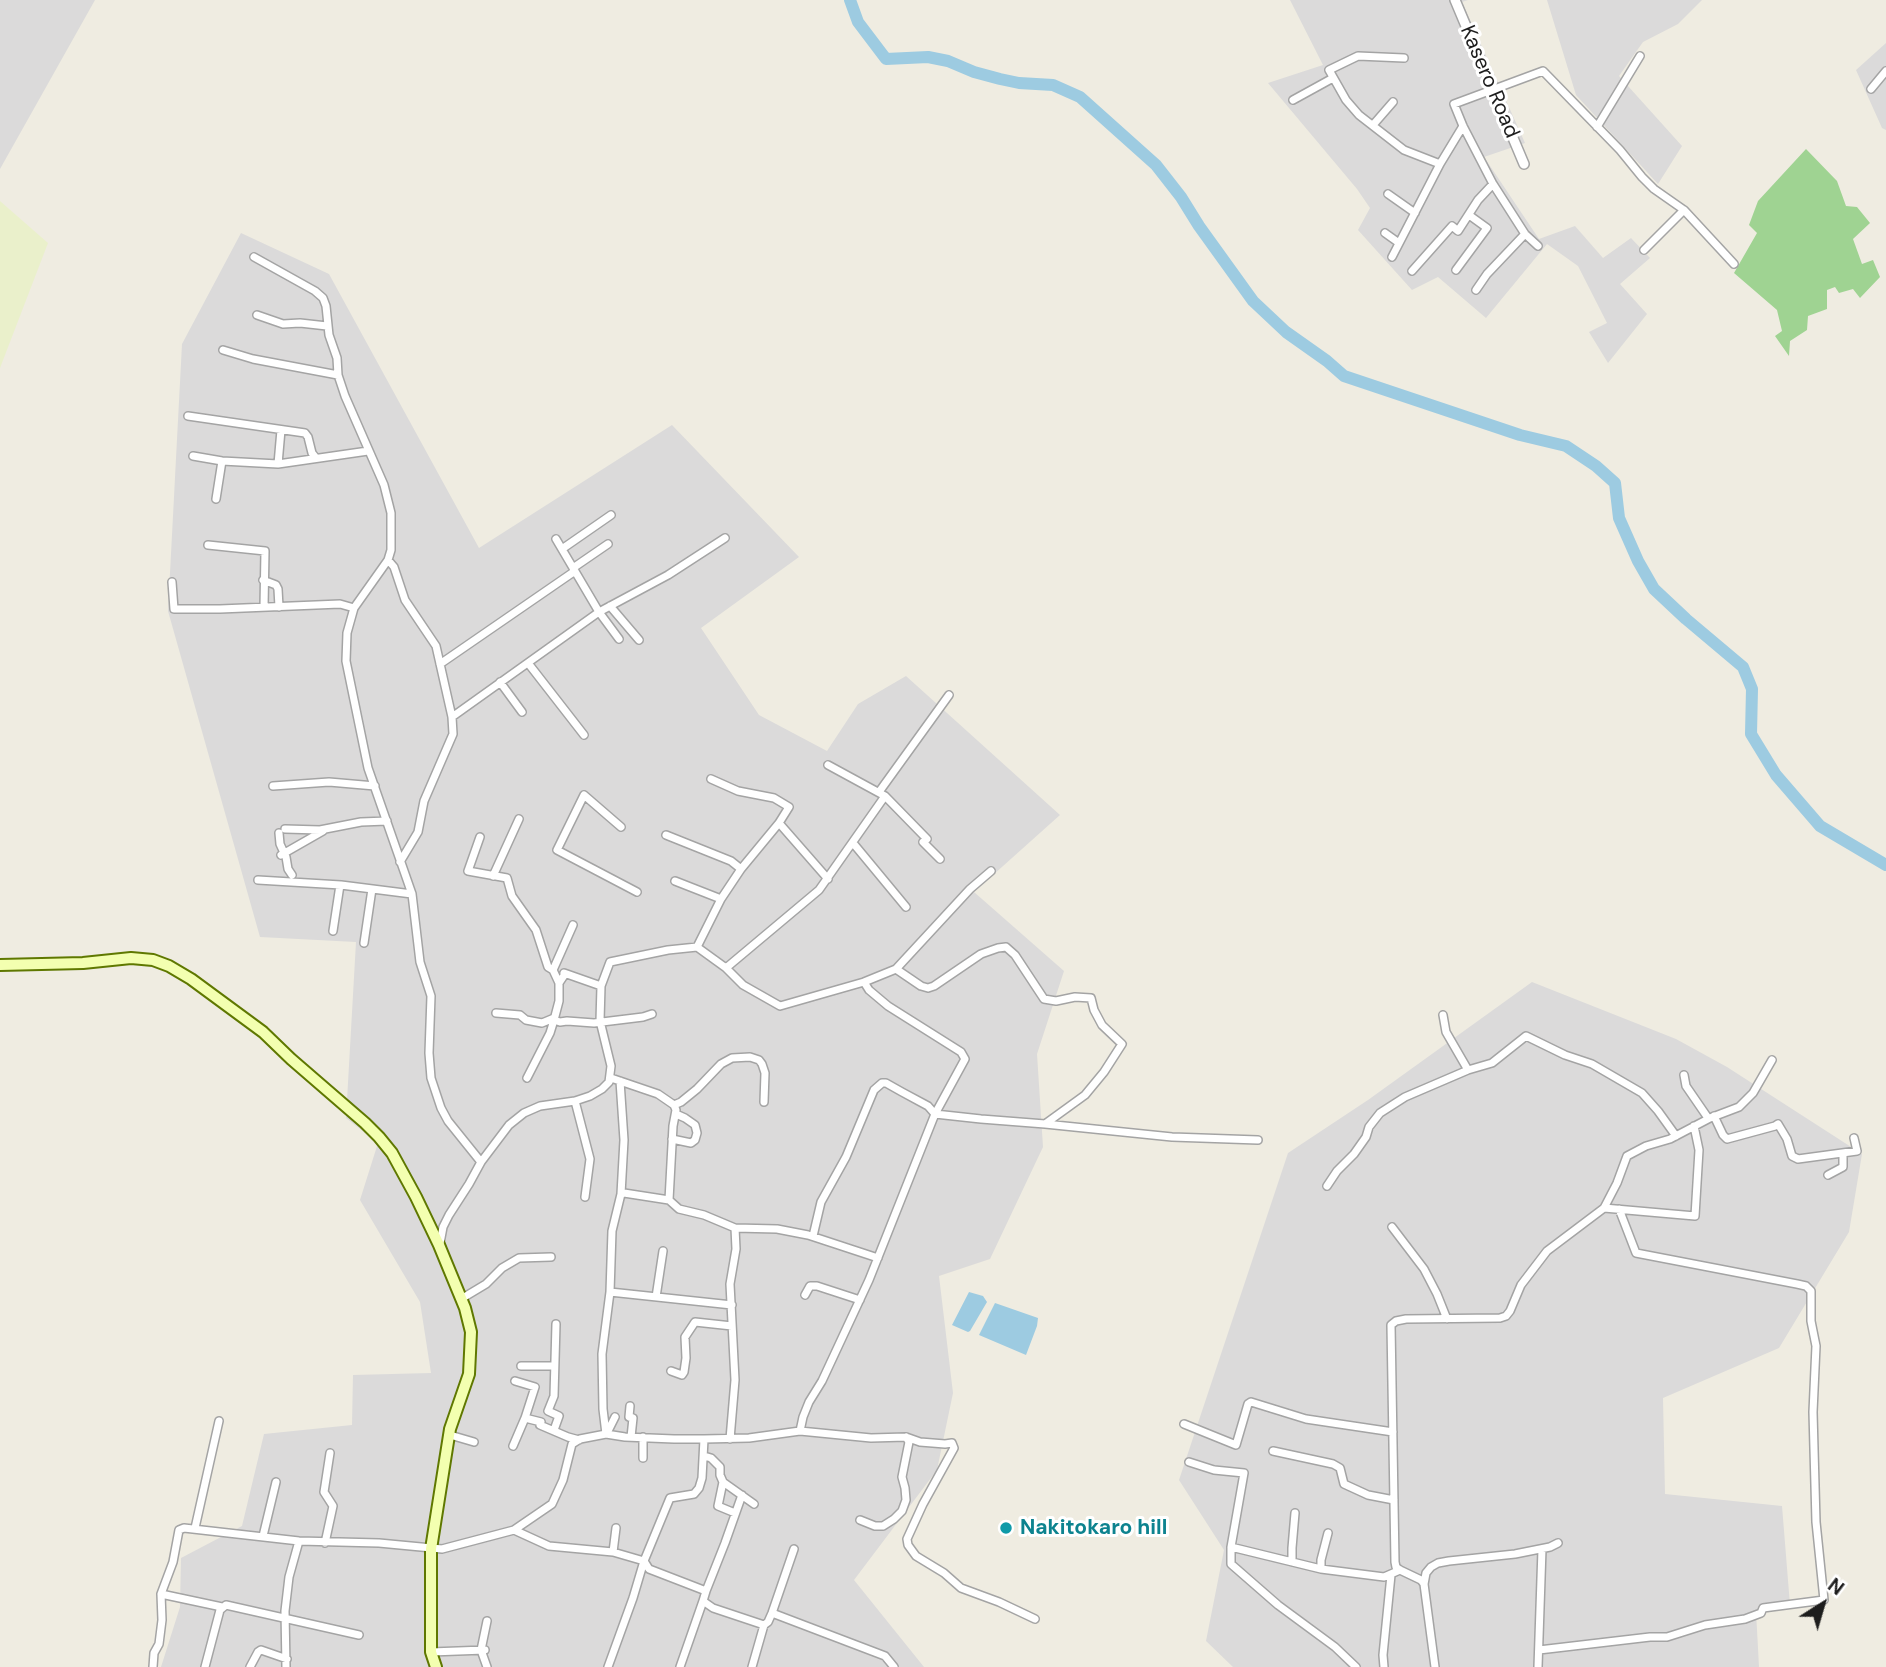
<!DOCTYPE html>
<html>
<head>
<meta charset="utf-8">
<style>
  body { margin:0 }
  #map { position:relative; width:1886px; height:1667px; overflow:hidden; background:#efece1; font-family:"DM Sans",sans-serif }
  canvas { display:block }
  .north { position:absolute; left:1788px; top:1569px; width:70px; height:70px; -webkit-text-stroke:5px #fff; paint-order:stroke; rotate:37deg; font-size:19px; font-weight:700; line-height:28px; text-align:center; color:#1d1d1d }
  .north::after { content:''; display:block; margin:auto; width:24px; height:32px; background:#1d1d1d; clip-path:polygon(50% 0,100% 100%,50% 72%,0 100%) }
</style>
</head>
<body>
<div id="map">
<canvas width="1886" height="1667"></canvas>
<div class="north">N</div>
</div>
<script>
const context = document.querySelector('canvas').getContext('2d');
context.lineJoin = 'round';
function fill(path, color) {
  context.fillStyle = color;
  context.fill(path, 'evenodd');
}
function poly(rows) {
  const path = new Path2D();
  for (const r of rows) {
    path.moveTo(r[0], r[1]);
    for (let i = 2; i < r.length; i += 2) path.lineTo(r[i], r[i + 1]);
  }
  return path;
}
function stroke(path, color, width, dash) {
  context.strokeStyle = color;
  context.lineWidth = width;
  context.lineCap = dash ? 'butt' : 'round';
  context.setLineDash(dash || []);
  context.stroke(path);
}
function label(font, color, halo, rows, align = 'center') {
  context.font = font + ' "DM Sans",sans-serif';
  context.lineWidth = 6;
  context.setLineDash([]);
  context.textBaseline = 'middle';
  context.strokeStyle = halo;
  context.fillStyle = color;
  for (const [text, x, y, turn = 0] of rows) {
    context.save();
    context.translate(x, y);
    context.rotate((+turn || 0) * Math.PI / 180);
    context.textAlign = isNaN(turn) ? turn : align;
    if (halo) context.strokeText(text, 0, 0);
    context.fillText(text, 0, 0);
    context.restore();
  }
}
fill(poly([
  [0,0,95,0,0,169],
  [1290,0,1468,0,1462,2,1525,143,1484,157,1539,239,1575,226,1603,258,1631,238,1650,258,1620,284,1647,314,1608,363,1589,332,1607,323,1578,266,1547,244,1486,318,1438,277,1412,290,1358,230,1370,208,1357,189,1268,83,1323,65],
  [1547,0,1702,0,1678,24,1643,42,1619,76,1682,146,1658,184,1576,95],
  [1886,43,1886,130,1882,128,1856,70],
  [241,233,329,274,479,548,672,425,799,557,701,628,759,715,827,751,858,704,906,676,1060,815,974,892,1064,971,1037,1054,1043,1147,990,1259,939,1276,953,1393,937,1470,854,1580,924,1667,161,1667,180,1607,181,1558,242,1526,264,1434,352,1425,353,1375,431,1373,420,1302,360,1200,378,1143,346,1118,356,942,260,937,168,611,182,344],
  [1532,982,1676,1039,1727,1067,1862,1154,1849,1232,1779,1348,1663,1398,1665,1494,1782,1506,1790,1605,1756,1611,1759,1667,1233,1667,1206,1641,1224,1550,1179,1480,1288,1153,1368,1100]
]), '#dbdada');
fill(poly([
  [0,201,48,243,0,368]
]), '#eaf0cb');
fill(poly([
  [1806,149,1837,181,1846,206,1857,207,1870,223,1853,239,1862,264,1873,260,1880,277,1860,298,1853,289,1839,293,1835,287,1827,290,1827,309,1808,316,1807,330,1790,341,1789,356,1775,336,1782,331,1777,310,1734,273,1757,233,1749,225,1758,201]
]), '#9fd392');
fill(poly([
  [969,1292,983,1296,987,1302,970,1331,968,1332,952,1325],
  [995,1303,1038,1318,1037,1326,1026,1355,979,1335]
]), '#9dcbe1');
stroke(poly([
  [850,0,858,22,886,59,928,57,948,61,974,72,1000,79,1019,83,1053,85,1080,97,1156,165,1181,197,1199,226,1253,301,1286,332,1327,361,1344,376,1520,435,1566,446,1596,466,1615,483,1619,518,1638,561,1654,589,1686,619,1743,667,1752,689,1751,734,1776,775,1820,826,1886,865]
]), '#9dcbe1', 12);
const minor = poly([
  [1404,58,1358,56,1329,70,1346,100,1359,115,1404,150,1440,164],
  [1871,89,1886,71],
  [1293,100,1333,78],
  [1373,125,1393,102],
  [1597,127,1640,56],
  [1388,194,1415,213],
  [1385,233,1399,243],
  [1538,246,1525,234,1493,184,1463,126,1454,104,1543,71,1620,150,1642,177,1654,189,1684,210,1734,264],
  [1644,250,1684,210],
  [254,257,315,291,323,298,326,306,329,335,337,358,338,375,345,396,384,485,391,513,391,550,388,560,354,608,347,633,346,661,368,768,412,894,420,962,431,996,429,1053,431,1078,441,1108,448,1121,481,1162],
  [1392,257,1440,164,1463,126],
  [1456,270,1487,228,1469,215],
  [1412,271,1452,226,1458,231,1478,200,1493,184],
  [1476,290,1487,274,1525,234],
  [257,315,283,324,300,323,327,326],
  [223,350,253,359,338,375],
  [188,416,305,433,308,437,312,453,316,458],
  [193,456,222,461,278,464,368,451],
  [278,464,281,430],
  [216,499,222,461],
  [556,539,599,612,619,639],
  [208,545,265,551,264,607],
  [562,549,611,515],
  [388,560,394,567,405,600,436,646,452,717,453,734,424,801,418,832,400,862],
  [573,568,608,544],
  [263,580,276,585,278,589,279,607],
  [172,582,174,609,220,609,340,604,354,608],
  [610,606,639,640],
  [528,663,584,735],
  [440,664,575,571],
  [500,682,522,712],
  [452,717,599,612,668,575,725,538],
  [828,765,885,796,927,839],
  [273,786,329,782,375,786],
  [879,792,949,695],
  [779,823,828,879],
  [621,827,584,795,557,850,637,892],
  [285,829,320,830,361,822,387,821],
  [279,833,280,844,286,857,288,869,292,875],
  [666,835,731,861,741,869],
  [480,837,468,871,507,878,512,896,536,930,548,967,553,970,559,983,565,974],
  [923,842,940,859],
  [853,843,906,907],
  [281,855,323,831],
  [493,876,519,819],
  [258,880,341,885,412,894],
  [675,881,721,899],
  [333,931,340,885],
  [364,943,372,889],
  [697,947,721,899,741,869,779,823,789,807,774,798,738,791,711,779],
  [726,968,819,890,885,796],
  [896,969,921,986,928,988,934,986,981,954,998,948,1006,947,1015,955,1044,999,1056,1001,1075,997,1091,998,1094,1010,1102,1025,1122,1044,1104,1072,1085,1095,1045,1124,1172,1137,1258,1140],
  [553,970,573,925],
  [564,973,601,986],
  [864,982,896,969,970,889,991,871],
  [559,983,559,1001,554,1020,560,1022,567,1021,594,1023,643,1017,652,1014],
  [496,1013,520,1015,526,1020,542,1023,554,1018],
  [1468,1070,1492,1063,1526,1036,1565,1055,1592,1064,1642,1093,1658,1111,1676,1136],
  [1684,1075,1686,1086,1708,1118],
  [527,1078,550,1033,554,1020],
  [611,1078,658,1094,674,1105,676,1110,673,1126,669,1200],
  [620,1081,624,1140,621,1194],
  [575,1101,590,1159,585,1197],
  [674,1105,681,1102,697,1089,721,1064,732,1058,750,1057,759,1060,762,1064,765,1073,764,1102],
  [1714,1116,1723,1135,1727,1139,1775,1126,1778,1124,1787,1139,1792,1156,1798,1159,1857,1151,1854,1138],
  [672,1139,691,1143,695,1140,697,1133,695,1125,685,1118,676,1114],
  [1828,1175,1843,1167,1843,1154],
  [1327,1186,1337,1171,1354,1154,1366,1137,1369,1127,1380,1113,1405,1097,1468,1070,1446,1032,1443,1015],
  [1604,1208,1695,1216,1699,1150,1694,1126],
  [1392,1227,1424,1269,1437,1294,1447,1319],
  [813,1236,821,1202,846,1157,874,1090,882,1083,886,1083,902,1092,928,1106,935,1114,981,1119,1045,1124],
  [440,1243,443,1227,449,1215,469,1184,481,1162,509,1125,524,1113,540,1106,575,1101,590,1096,602,1089,609,1082,611,1066,600,1021,601,986,610,962,668,950,697,947,726,968,743,985,780,1006,864,982,869,990,888,1006,961,1052,965,1059,935,1114,869,1280,822,1381,809,1402,803,1417,800,1431],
  [610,1292,732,1305],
  [805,1295,810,1286,817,1286,860,1300],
  [656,1297,663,1251],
  [461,1299,486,1284,502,1268,519,1258,551,1257],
  [521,1366,554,1366],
  [671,1371,682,1375,684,1372,686,1358,685,1337,695,1322,732,1326],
  [515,1381,535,1387,525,1418],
  [630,1406,629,1417,633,1418,631,1437],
  [1184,1424,1236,1445,1248,1404,1251,1402,1306,1419,1393,1432],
  [554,1430,559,1416,548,1411,554,1396,556,1324],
  [607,1433,615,1417],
  [606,1434,603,1409,602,1354,610,1292,612,1231,621,1194,624,1193,669,1200,679,1209,704,1215,735,1228,777,1229,808,1235,878,1258],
  [450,1435,474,1442],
  [643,1437,643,1458],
  [730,1439,735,1380,730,1284,736,1249,735,1228],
  [513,1446,525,1418,541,1422,540,1425,568,1437,579,1440],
  [1273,1451,1333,1464,1340,1468,1344,1484,1368,1495,1394,1500],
  [704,1456,711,1458,720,1467,720,1475,723,1482,718,1506,735,1513],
  [1189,1462,1214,1470,1244,1473,1231,1547,1231,1564,1278,1605,1335,1647,1356,1667],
  [723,1482,754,1504],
  [860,1520,875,1526,883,1526,894,1519,902,1511,906,1500,905,1488,902,1477,909,1442,906,1437],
  [195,1528,219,1421],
  [514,1530,552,1504,563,1480,572,1444,580,1439,606,1434,625,1437,674,1439,704,1439],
  [263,1536,276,1482],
  [325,1543,333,1506,324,1492,330,1453],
  [1231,1547,1321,1569,1384,1577,1400,1570],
  [613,1552,616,1528],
  [644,1561,649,1569,706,1591,703,1601,713,1608,764,1625,752,1667],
  [1292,1562,1292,1548,1295,1513],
  [1321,1569,1321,1560,1328,1533],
  [1424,1584,1421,1580,1400,1570,1396,1567,1395,1562,1391,1325,1396,1321,1406,1319,1500,1318,1506,1316,1510,1311,1521,1285,1547,1251,1604,1208,1617,1183,1627,1156,1646,1146,1670,1139,1710,1118,1739,1107,1753,1093,1772,1060],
  [706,1591,725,1543,742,1495],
  [161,1594,222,1607],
  [772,1613,885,1656,894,1667],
  [764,1625,768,1622,772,1613,794,1549],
  [1539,1650,1650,1637,1667,1637,1705,1625,1745,1619,1761,1613,1763,1608,1824,1600,1816,1522,1813,1412,1816,1346,1811,1321,1811,1291,1806,1286,1797,1284,1636,1253,1619,1209],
  [431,1652,485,1650],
  [153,1667,154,1653,159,1644,162,1620,161,1594,173,1562,179,1530,184,1528,299,1541,379,1543,442,1549,514,1530,549,1546,613,1552,644,1561,670,1498,694,1494,699,1488,702,1478,704,1439,749,1438,800,1431,871,1438,906,1437,920,1442,945,1444,952,1443,954,1448,923,1504,907,1539,908,1545,916,1556,944,1573,961,1588,999,1602,1035,1619],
  [205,1667,220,1610,226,1605,359,1635],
  [250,1667,258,1652,261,1650,287,1659],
  [286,1667,285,1611,289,1577,299,1541],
  [487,1667,481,1650,487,1621],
  [608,1667,633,1598,644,1561],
  [680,1667,703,1601],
  [1384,1667,1383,1655,1391,1575],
  [1435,1667,1424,1584,1426,1573,1431,1567,1438,1563,1449,1561,1515,1554,1550,1547,1558,1543],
  [1538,1667,1542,1549]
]);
const tertiary = poly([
  [1455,0,1524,164]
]);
const secondary = poly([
  [0,965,83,963,131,958,153,960,169,966,191,979,263,1032,291,1059,365,1123,379,1137,392,1153,416,1197,439,1245,465,1308,471,1332,469,1374,450,1429,431,1549,431,1652,436,1667]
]);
stroke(minor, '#a4a4a4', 10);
stroke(tertiary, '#a4a4a4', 12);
stroke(secondary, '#5f7800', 14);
stroke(minor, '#fff', 7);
stroke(tertiary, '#fff', 9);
stroke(secondary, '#f3ffb0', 10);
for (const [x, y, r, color] of [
  [1006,1528,7,"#0f9aa8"]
]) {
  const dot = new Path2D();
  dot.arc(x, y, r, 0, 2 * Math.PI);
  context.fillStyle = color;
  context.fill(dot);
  stroke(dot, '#fff', 2.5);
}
label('21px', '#1d1d1d', '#fff', [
  ["Kasero Road",1489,82,67]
]);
label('bold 21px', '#0d838f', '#fff', [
  ["Nakitokaro hill",1020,1528]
], 'left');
</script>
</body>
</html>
